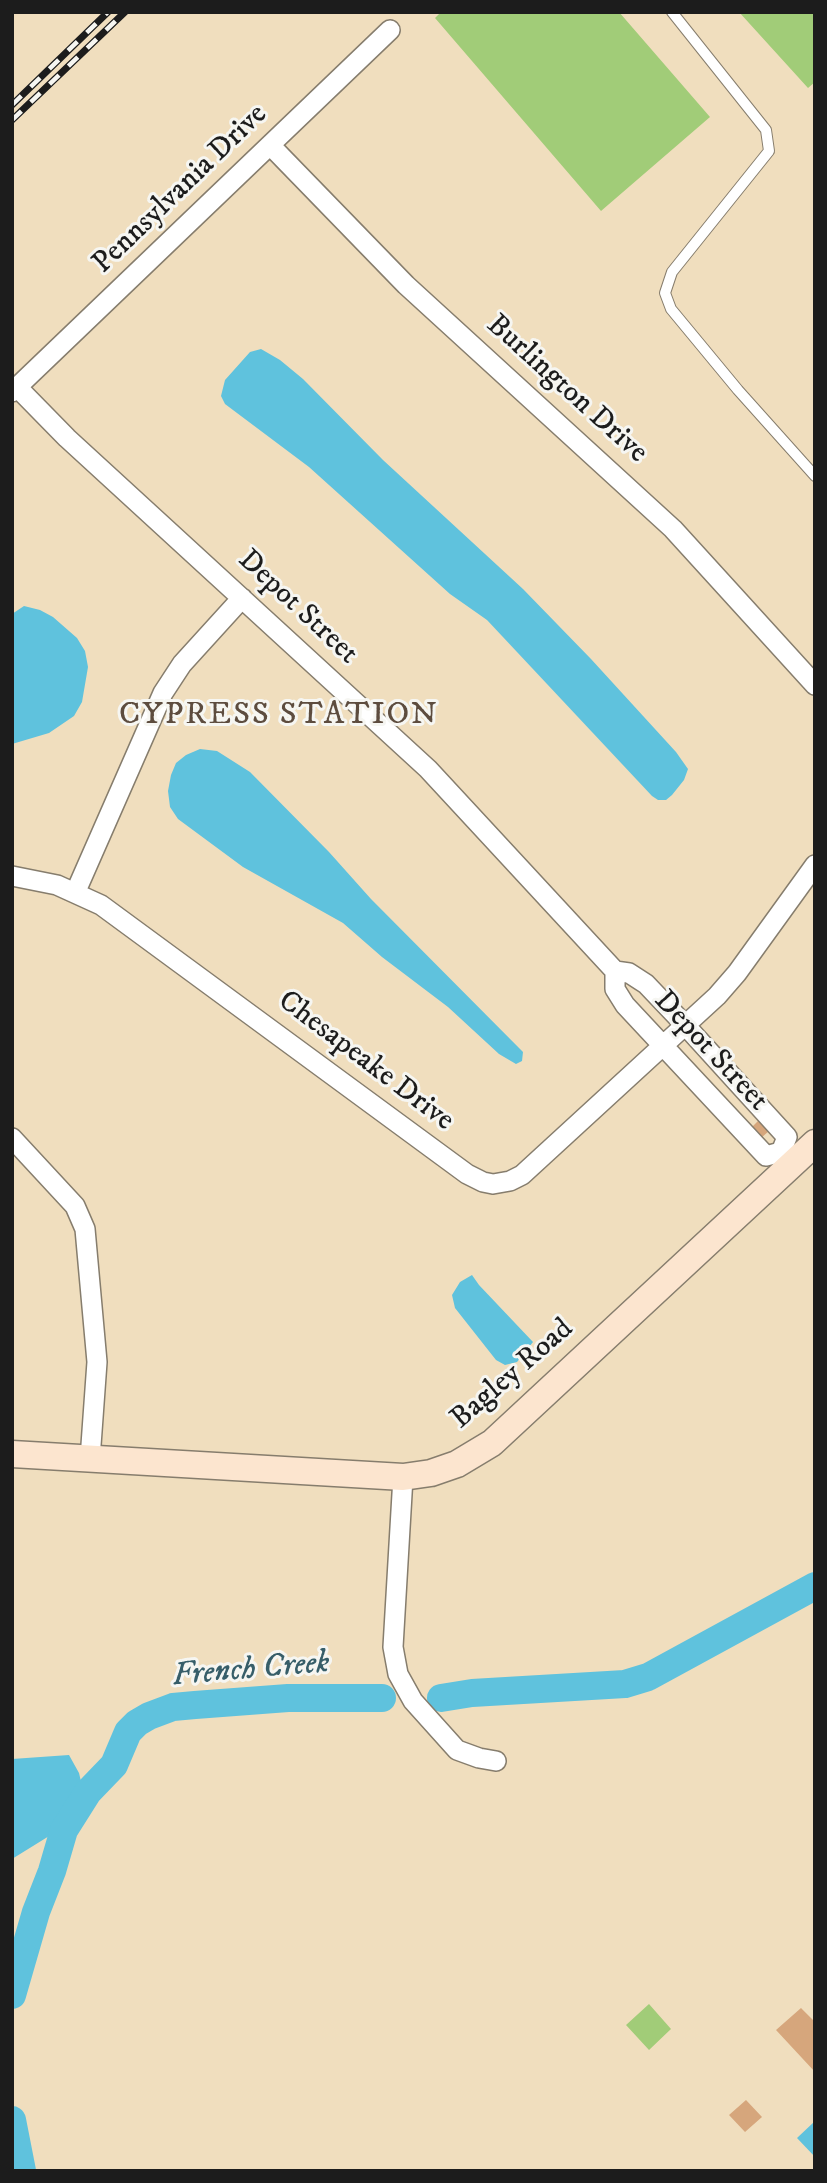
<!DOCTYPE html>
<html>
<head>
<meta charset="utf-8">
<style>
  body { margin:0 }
  #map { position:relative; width:827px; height:2183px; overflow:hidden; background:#f0debe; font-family:"IM FELL DW Pica",serif }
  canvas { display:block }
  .frame { position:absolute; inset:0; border:14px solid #1c1c1c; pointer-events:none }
</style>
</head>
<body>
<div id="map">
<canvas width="827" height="2183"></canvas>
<div class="frame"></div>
</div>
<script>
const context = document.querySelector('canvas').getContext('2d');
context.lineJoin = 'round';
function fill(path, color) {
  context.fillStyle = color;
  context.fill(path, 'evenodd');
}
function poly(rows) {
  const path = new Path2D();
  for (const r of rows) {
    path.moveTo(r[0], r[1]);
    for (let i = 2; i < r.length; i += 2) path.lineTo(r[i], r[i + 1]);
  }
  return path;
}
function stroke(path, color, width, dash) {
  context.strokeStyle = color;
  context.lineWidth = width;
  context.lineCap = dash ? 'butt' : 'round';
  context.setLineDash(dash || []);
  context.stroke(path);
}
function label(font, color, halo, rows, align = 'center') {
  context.font = font + ' "IM FELL DW Pica",serif';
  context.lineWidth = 6;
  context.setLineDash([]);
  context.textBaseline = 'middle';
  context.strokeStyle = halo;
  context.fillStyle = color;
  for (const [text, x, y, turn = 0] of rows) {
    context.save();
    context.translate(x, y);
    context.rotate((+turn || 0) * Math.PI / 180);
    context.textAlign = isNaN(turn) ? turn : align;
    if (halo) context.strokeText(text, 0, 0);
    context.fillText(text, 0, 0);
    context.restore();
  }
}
fill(poly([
  [441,12,619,12,710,117,601,211,435,18],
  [739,12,815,12,815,82,808,88],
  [649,2004,671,2029,649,2050,626,2025]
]), '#a1cc78');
fill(poly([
  [261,349,280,360,303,379,383,460,523,589,591,659,676,752,688,769,684,780,672,795,666,800,658,800,652,796,487,620,450,594,309,467,225,404,221,396,225,380,250,352],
  [24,606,40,610,53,617,77,638,85,651,88,667,82,702,74,716,49,733,12,744,12,614],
  [200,749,217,751,250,772,329,852,371,899,523,1052,522,1061,516,1064,499,1054,448,1007,382,957,343,923,243,867,178,819,170,807,168,791,171,775,176,763,186,755],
  [472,1275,479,1285,533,1342,517,1362,505,1365,496,1360,455,1308,452,1295,460,1282],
  [69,1755,79,1773,83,1790,54,1833,12,1859,12,1759],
  [815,2121,815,2157,797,2138]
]), '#5fc2dd');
stroke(poly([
  [441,1698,472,1693,625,1684,648,1677,815,1586],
  [12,1995,36,1912,52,1871,64,1830,88,1792,114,1765,128,1732,137,1723,149,1716,173,1707,195,1705,288,1698,382,1698],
  [12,2120,22,2171]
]), '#5fc2dd', 28);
fill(poly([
  [759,1120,769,1131,761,1138,751,1128],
  [801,2008,815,2022,815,2072,776,2030],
  [746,2100,762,2117,745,2132,729,2115]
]), '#d6a67c');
const lane = poly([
  [672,12,766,130,769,151,672,272,665,293,671,309,738,390,815,476]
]);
const street = poly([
  [270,145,406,285,673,529,815,685],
  [17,387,67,438,428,769,615,971],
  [12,392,390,30],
  [12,876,57,885,101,905,467,1174,483,1182,493,1184,510,1181,522,1175,717,996,737,973,815,865],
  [76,891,163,693,182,664,242,598],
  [615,971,629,973,646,984,685,1025,787,1137,781,1152,766,1156,625,1005,615,989,615,971],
  [12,1138,75,1206,85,1229,97,1362,90,1459],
  [403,1477,393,1647,398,1674,413,1701,457,1750,479,1758,496,1761]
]);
const secondary = poly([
  [12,1454,403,1477,431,1473,457,1464,492,1443,815,1143]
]);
stroke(lane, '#867d6d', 12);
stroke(street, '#867d6d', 22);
stroke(secondary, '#867d6d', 29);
stroke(lane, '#fff', 10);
stroke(street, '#fff', 19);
stroke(secondary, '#fce5cf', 26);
const rail = poly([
  [12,105,108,12],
  [12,120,125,12]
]);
stroke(rail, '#1c1c1c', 7);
stroke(rail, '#f6f6f2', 4.5, [13]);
label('30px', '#1c1c1c', '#f6f6f2', [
  ["Pennsylvania Drive",181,190,-44],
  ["Burlington Drive",566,390,42],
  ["Depot Street",297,608,43],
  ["Depot Street",710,1052,47],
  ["Chesapeake Drive",365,1062,37],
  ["Bagley Road",513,1375,-41]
]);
context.letterSpacing = '2px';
label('32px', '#5d4c3e', '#f6f6f2', [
  ["CYPRESS STATION",279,716]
]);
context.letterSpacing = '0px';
label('italic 32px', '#375e69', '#f6f6f2', [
  ["French Creek",251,1671,-5]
]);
</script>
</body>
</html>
